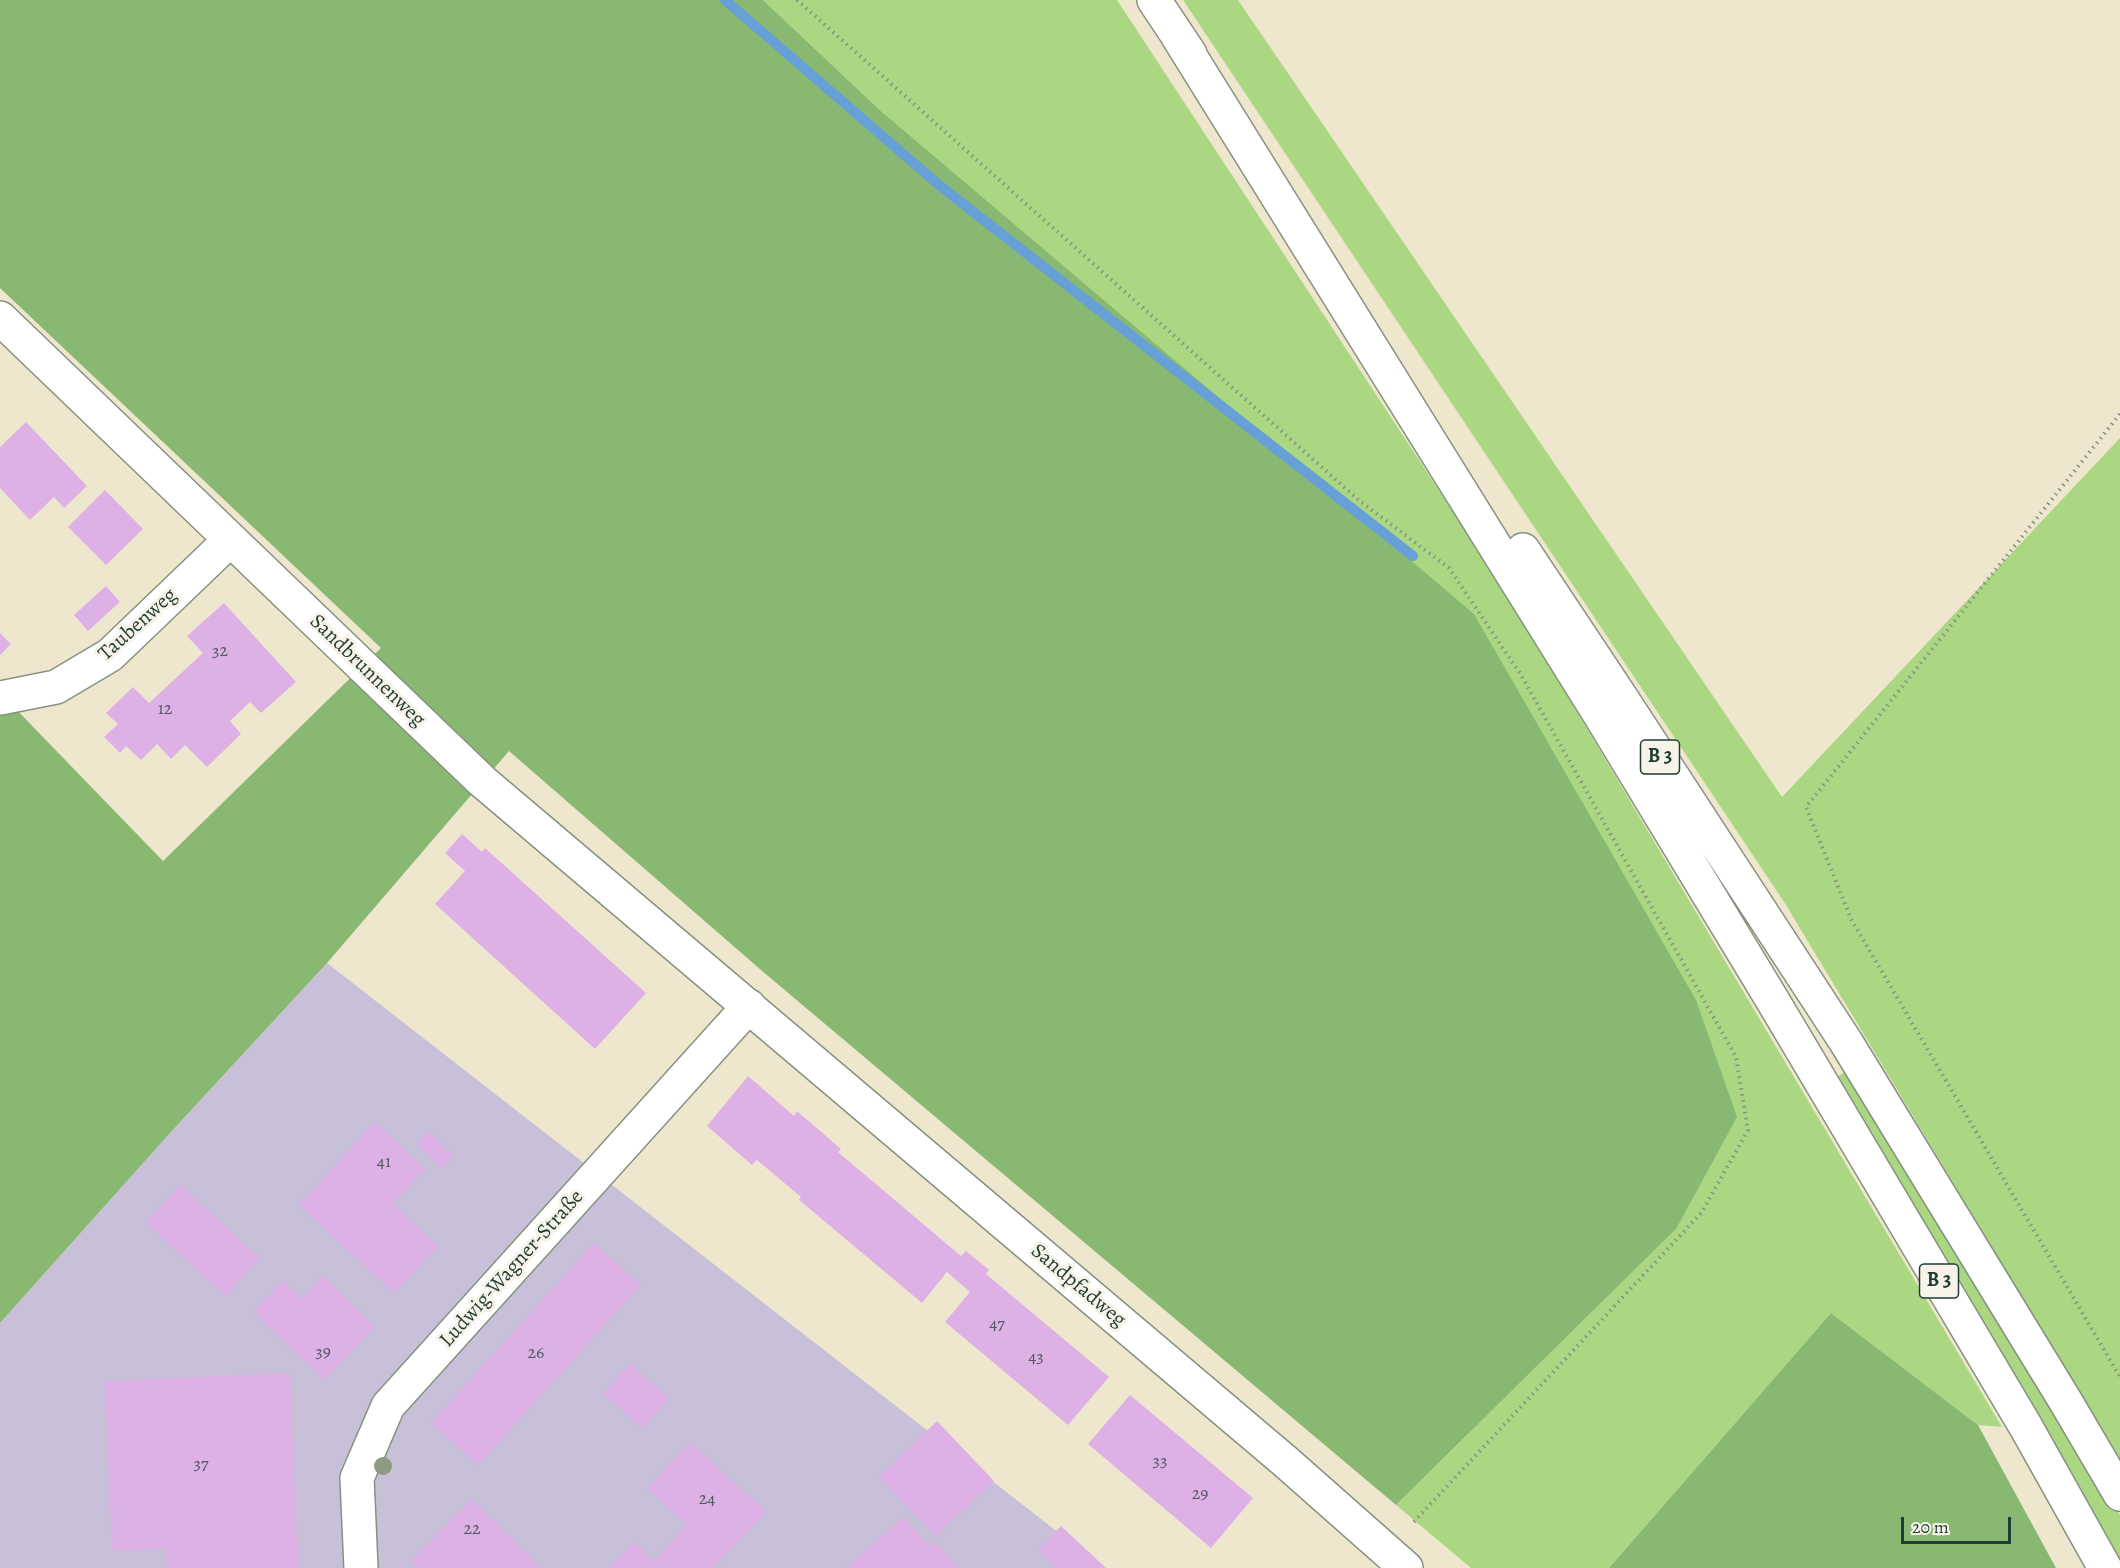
<!DOCTYPE html>
<html>
<head>
<meta charset="utf-8">
<style>
  body { margin:0 }
  #map { position:relative; width:2120px; height:1568px; overflow:hidden; background:#eee7cd; font-family:Alegreya,serif }
  canvas { display:block }
  .scale { position:absolute; left:1901px; top:1517px; width:110px; height:27px; box-sizing:border-box; border:3px solid #1f3d34; border-top:0; padding-left:8px; font-size:18px; line-height:21px; white-space:nowrap; color:#1f3d34; -webkit-text-stroke:4px #f7f3e8; paint-order:stroke }
</style>
</head>
<body>
<div id="map">
<canvas width="2120" height="1568"></canvas>
<div class="scale">20 m</div>
</div>
<script>
const context = document.querySelector('canvas').getContext('2d');
context.lineJoin = 'round';
function fill(path, color) {
  context.fillStyle = color;
  context.fill(path, 'evenodd');
}
function poly(rows) {
  const path = new Path2D();
  for (const r of rows) {
    path.moveTo(r[0], r[1]);
    for (let i = 2; i < r.length; i += 2) path.lineTo(r[i], r[i + 1]);
  }
  return path;
}
function stroke(path, color, width, dash) {
  context.strokeStyle = color;
  context.lineWidth = width;
  context.lineCap = dash ? 'butt' : 'round';
  context.setLineDash(dash || []);
  context.stroke(path);
}
function label(font, color, halo, rows, align = 'center') {
  context.font = font + ' Alegreya,serif';
  context.lineWidth = 6;
  context.setLineDash([]);
  context.textBaseline = 'middle';
  context.strokeStyle = halo;
  context.fillStyle = color;
  for (const [text, x, y, turn = 0] of rows) {
    context.save();
    context.translate(x, y);
    context.rotate((+turn || 0) * Math.PI / 180);
    context.textAlign = isNaN(turn) ? turn : align;
    if (halo) context.strokeText(text, 0, 0);
    context.fillText(text, 0, 0);
    context.restore();
  }
}
fill(poly([
  [327,963,1104,1568,0,1568,0,1323,170,1133]
]), '#c8c0d8');
fill(poly([
  [763,0,1117,0,1507,594,2002,1427,1978,1425,1831,1313,1609,1568,1471,1568,1396,1505,1676,1229,883,113],
  [1183,0,1238,0,1782,797,2120,438,2120,1460,1786,905],
  [1851,1068,2049,1390,2120,1515,2120,1564,1834,1079]
]), '#abd783');
fill(poly([
  [0,0,763,0,883,113,1474,614,1696,1000,1737,1117,1676,1229,1396,1505,761,970,509,751,327,963,170,1133,0,1323,0,713,10,703,163,861,381,648,0,288],
  [1831,1313,1978,1425,2056,1568,1609,1568]
]), '#88b871');
stroke(poly([
  [725,0,939,185,1413,556]
]), '#66a0d6', 10);
fill(poly([
  [26,422,87,486,64,508,54,497,30,520,0,488,0,447],
  [105,490,143,529,106,565,68,527],
  [106,586,120,602,88,631,74,615],
  [224,603,296,682,261,713,250,702,230,721,241,734,207,767,185,745,171,759,157,744,141,760,126,746,120,753,104,737,118,724,106,713,133,687,149,703,203,653,187,636],
  [0,633,11,644,0,655],
  [462,834,482,852,485,848,646,993,595,1049,435,904,465,871,445,853],
  [748,1076,794,1116,797,1111,841,1149,838,1152,961,1256,966,1251,989,1270,986,1274,1109,1377,1068,1425,945,1322,970,1292,947,1272,922,1303,799,1200,801,1197,757,1160,752,1165,707,1126],
  [375,1122,425,1169,392,1204,438,1246,394,1293,299,1205],
  [429,1132,454,1156,442,1168,417,1144],
  [180,1185,260,1258,226,1296,146,1223],
  [594,1243,641,1285,478,1465,431,1423],
  [323,1276,375,1326,325,1380,253,1312,283,1281,302,1299],
  [630,1364,669,1399,642,1428,603,1393],
  [290,1373,298,1568,167,1568,166,1549,112,1551,105,1381],
  [1130,1395,1253,1498,1211,1548,1088,1444],
  [937,1421,994,1481,936,1536,879,1477],
  [690,1442,766,1512,713,1568,609,1568,634,1542,654,1561,687,1525,647,1488],
  [472,1499,541,1568,419,1568,411,1561],
  [903,1517,930,1546,935,1542,958,1568,847,1568],
  [1061,1526,1106,1568,1057,1568,1038,1550]
]), '#deb1e6');
const minor = poly([
  [0,318,482,781,1286,1462,1406,1568],
  [0,698,56,687,110,655,229,541],
  [361,1568,357,1478,388,1406,749,1006]
]);
const major = poly([
  [1154,0,1190,54],
  [1177,35,1600,715,1773,1001,2026,1427,2105,1568],
  [1523,550,1622,699,1846,1042,2066,1402,2120,1494]
]);
stroke(minor, '#869280', 36);
stroke(major, '#869280', 36);
stroke(poly([
  [797,0,1361,502,1449,568,1521,675,1736,1057,1748,1130,1702,1212,1411,1525],
  [2120,414,1806,807,1851,919,2120,1377]
]), '#869280', 4, [1.5, 4.5]);
stroke(minor, '#fff', 33);
stroke(major, '#fff', 33);
context.fillStyle = '#8c9b82';
for (const [x, y] of [
  [383,1466]
]) {
  context.beginPath();
  context.arc(x, y, 9, 0, 2 * Math.PI);
  context.fill();
}
label('18px', '#4f5a60', null, [
  ["32",220,652],
  ["12",165,710],
  ["41",384,1163],
  ["47",997,1325],
  ["39",323,1353],
  ["26",536,1354],
  ["43",1036,1358],
  ["33",1160,1462],
  ["37",201,1465],
  ["29",1200,1495],
  ["24",707,1500],
  ["22",472,1530]
]);
for (const [x, y, w] of [
  [1660,757,39],
  [1939,1281,39]
]) {
  const box = new Path2D();
  box.roundRect(x - w / 2, y - 17, w, 34, 4.5);
  context.fillStyle = '#f7f3e8';
  context.fill(box);
  stroke(box, '#1f3d34', 1.5);
}
label('bold 20px', '#1f3d34', null, [
  ["B 3",1660,757],
  ["B 3",1939,1281]
]);
label('21px', '#1f3d34', '#f7f3e8', [
  ["Taubenweg",138,625,-42],
  ["Sandbrunnenweg",367,671,44],
  ["Ludwig-Wagner-Straße",512,1269,-48],
  ["Sandpfadweg",1078,1286,40]
]);
</script>
</body>
</html>
